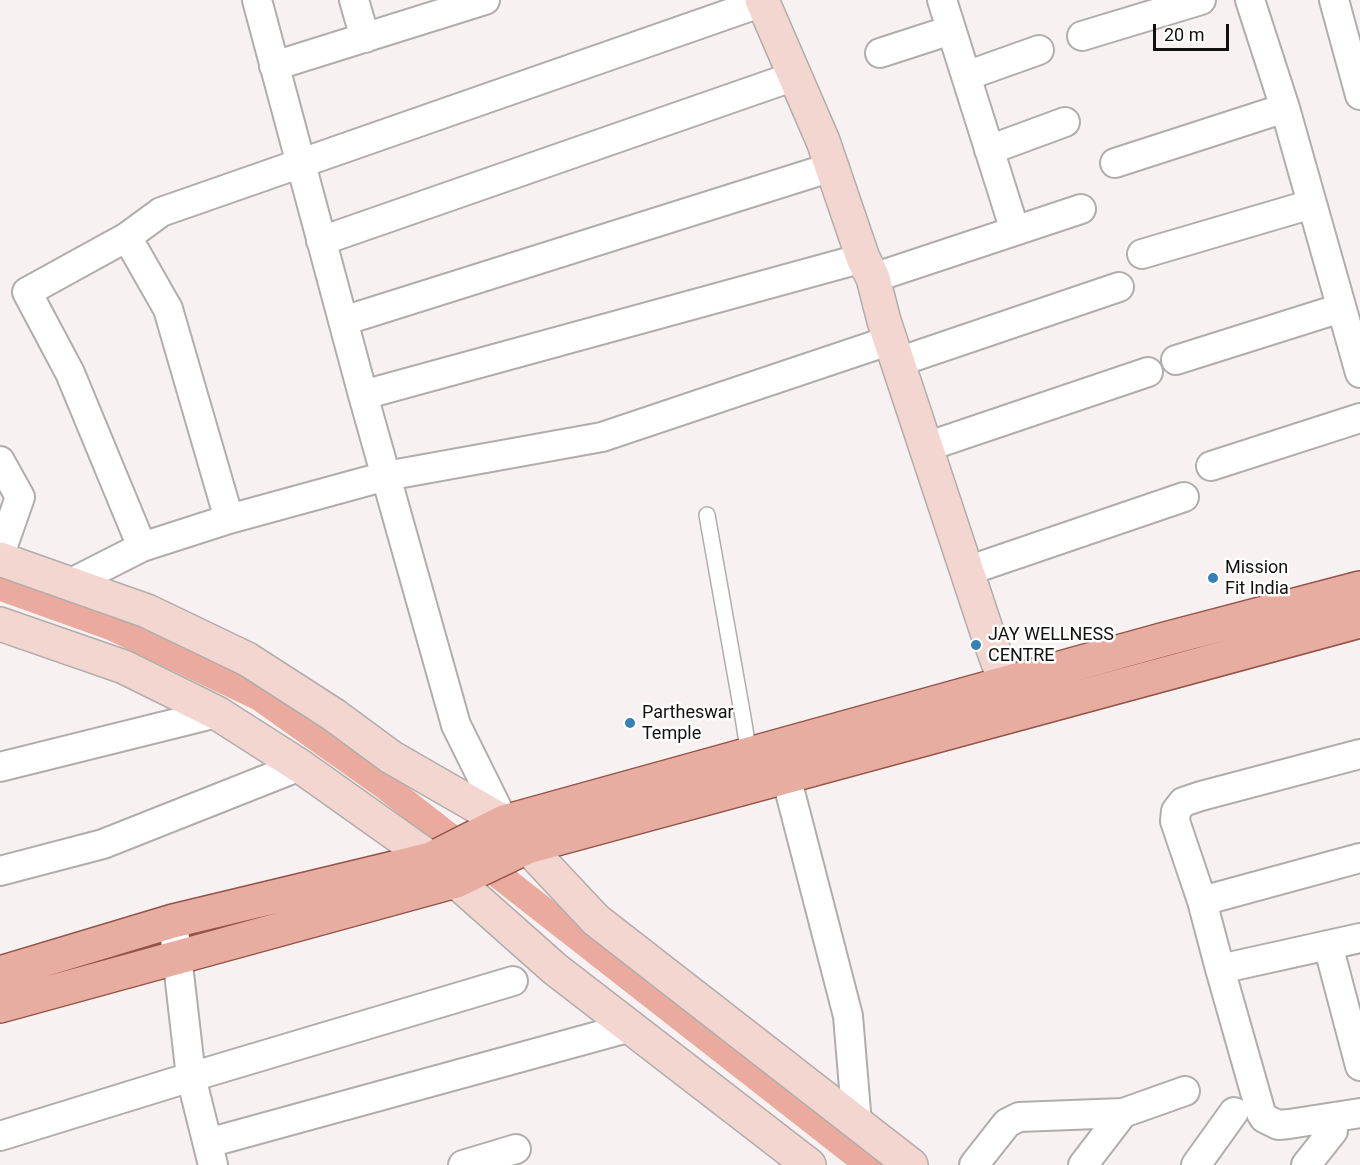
<!DOCTYPE html>
<html>
<head>
<meta charset="utf-8">
<style>
  body { margin:0 }
  #map { position:relative; width:1360px; height:1165px; overflow:hidden; background:#f7f2f1; font-family:Roboto,sans-serif }
  canvas { display:block }
  .scale { position:absolute; left:1153px; top:24px; width:76px; height:27px; box-sizing:border-box; border:3px solid #121110; border-top:0; padding-left:8px; font-size:18px; line-height:21px; white-space:nowrap; color:#121110; -webkit-text-stroke:4px #fff; paint-order:stroke }
</style>
</head>
<body>
<div id="map">
<canvas width="1360" height="1165"></canvas>
<div class="scale">20 m</div>
</div>
<script>
const context = document.querySelector('canvas').getContext('2d');
context.lineJoin = 'round';
function poly(rows) {
  const path = new Path2D();
  for (const r of rows) {
    path.moveTo(r[0], r[1]);
    for (let i = 2; i < r.length; i += 2) path.lineTo(r[i], r[i + 1]);
  }
  return path;
}
function stroke(path, color, width, dash) {
  context.strokeStyle = color;
  context.lineWidth = width;
  context.lineCap = dash ? 'butt' : 'round';
  context.setLineDash(dash || []);
  context.stroke(path);
}
function label(font, color, halo, rows, align = 'center') {
  context.font = font + ' Roboto,sans-serif';
  context.lineWidth = 5;
  context.setLineDash([]);
  context.textBaseline = 'middle';
  context.strokeStyle = halo;
  context.fillStyle = color;
  for (const [text, x, y, turn = 0] of rows) {
    context.save();
    context.translate(x, y);
    context.rotate((+turn || 0) * Math.PI / 180);
    context.textAlign = isNaN(turn) ? turn : align;
    if (halo) context.strokeText(text, 0, 0);
    context.fillText(text, 0, 0);
    context.restore();
  }
}
stroke(poly([
  [0,587,112,627,259,697,386,787,869,1165]
]), '#eaaa9d', 27);
const lane = poly([
  [707,515,744,723,749,756]
]);
const street = poly([
  [257,0,363,395,456,725,504,822],
  [354,0,365,38],
  [942,0,1015,231],
  [1250,0,1285,108,1360,373],
  [1334,0,1360,95],
  [1082,36,1201,0],
  [880,53,951,30],
  [274,66,485,0],
  [966,76,1039,50],
  [989,150,1065,122],
  [1115,163,1285,108],
  [127,237,168,309,229,519],
  [321,241,795,76],
  [1142,254,1312,204],
  [873,278,1081,209],
  [343,321,832,167],
  [1176,360,1341,308],
  [898,362,1119,287],
  [363,395,863,258],
  [926,447,1148,372],
  [0,461,20,497,0,554],
  [1211,466,1360,418],
  [142,547,229,519,386,476,602,437,891,340],
  [967,571,1184,497],
  [71,583,142,547,70,373,27,292,127,237,161,212,763,2],
  [1360,754,1201,796,1183,802,1176,811,1175,821,1202,901,1220,969,1261,1113,1264,1118,1278,1125,1289,1124,1360,1113],
  [781,757,848,1016,857,1124],
  [0,767,217,713],
  [0,871,103,844,300,766],
  [1202,901,1360,858],
  [173,921,191,1077,213,1165],
  [1328,945,1360,1066],
  [1220,969,1360,938],
  [0,1136,191,1077,513,981],
  [208,1143,631,1027],
  [463,1165,516,1149],
  [974,1165,1007,1123,1019,1117,1123,1113],
  [1083,1165,1123,1113,1185,1091],
  [1196,1165,1234,1112],
  [1306,1165,1333,1131]
]);
const secondary = poly([
  [762,0,823,141,863,258,873,278,884,321,988,635,1015,709],
  [0,559,147,611,247,659,334,715,391,757,504,822,596,920,911,1165],
  [0,624,124,667,217,713,300,766,431,859,555,969,809,1165]
]);
const primary = poly([
  [0,973,173,921,431,859,504,822,1165,639,1360,588],
  [0,1006,456,881,527,847,1360,621]
]);
stroke(lane, '#b1adac', 18);
stroke(street, '#b1adac', 32);
stroke(secondary, '#b1adac', 36);
stroke(primary, '#935346', 36);
stroke(lane, '#fff', 15);
stroke(street, '#fff', 28);
stroke(secondary, '#f4d6d0', 33);
stroke(primary, '#e8ada1', 33);
for (const [x, y, r, color] of [
  [1213,578,6,"#3681b4"],
  [976,645,6,"#3681b4"],
  [630,723,6,"#3681b4"]
]) {
  const dot = new Path2D();
  dot.arc(x, y, r, 0, 2 * Math.PI);
  context.fillStyle = color;
  context.fill(dot);
  stroke(dot, '#fff', 2);
}
label('18px', '#121110', '#fff', [
  ["Mission",1225,568],
  ["Fit India",1225,589],
  ["JAY WELLNESS",988,635],
  ["CENTRE",988,656],
  ["Partheswar",642,713],
  ["Temple",642,734]
], 'left');
</script>
</body>
</html>
